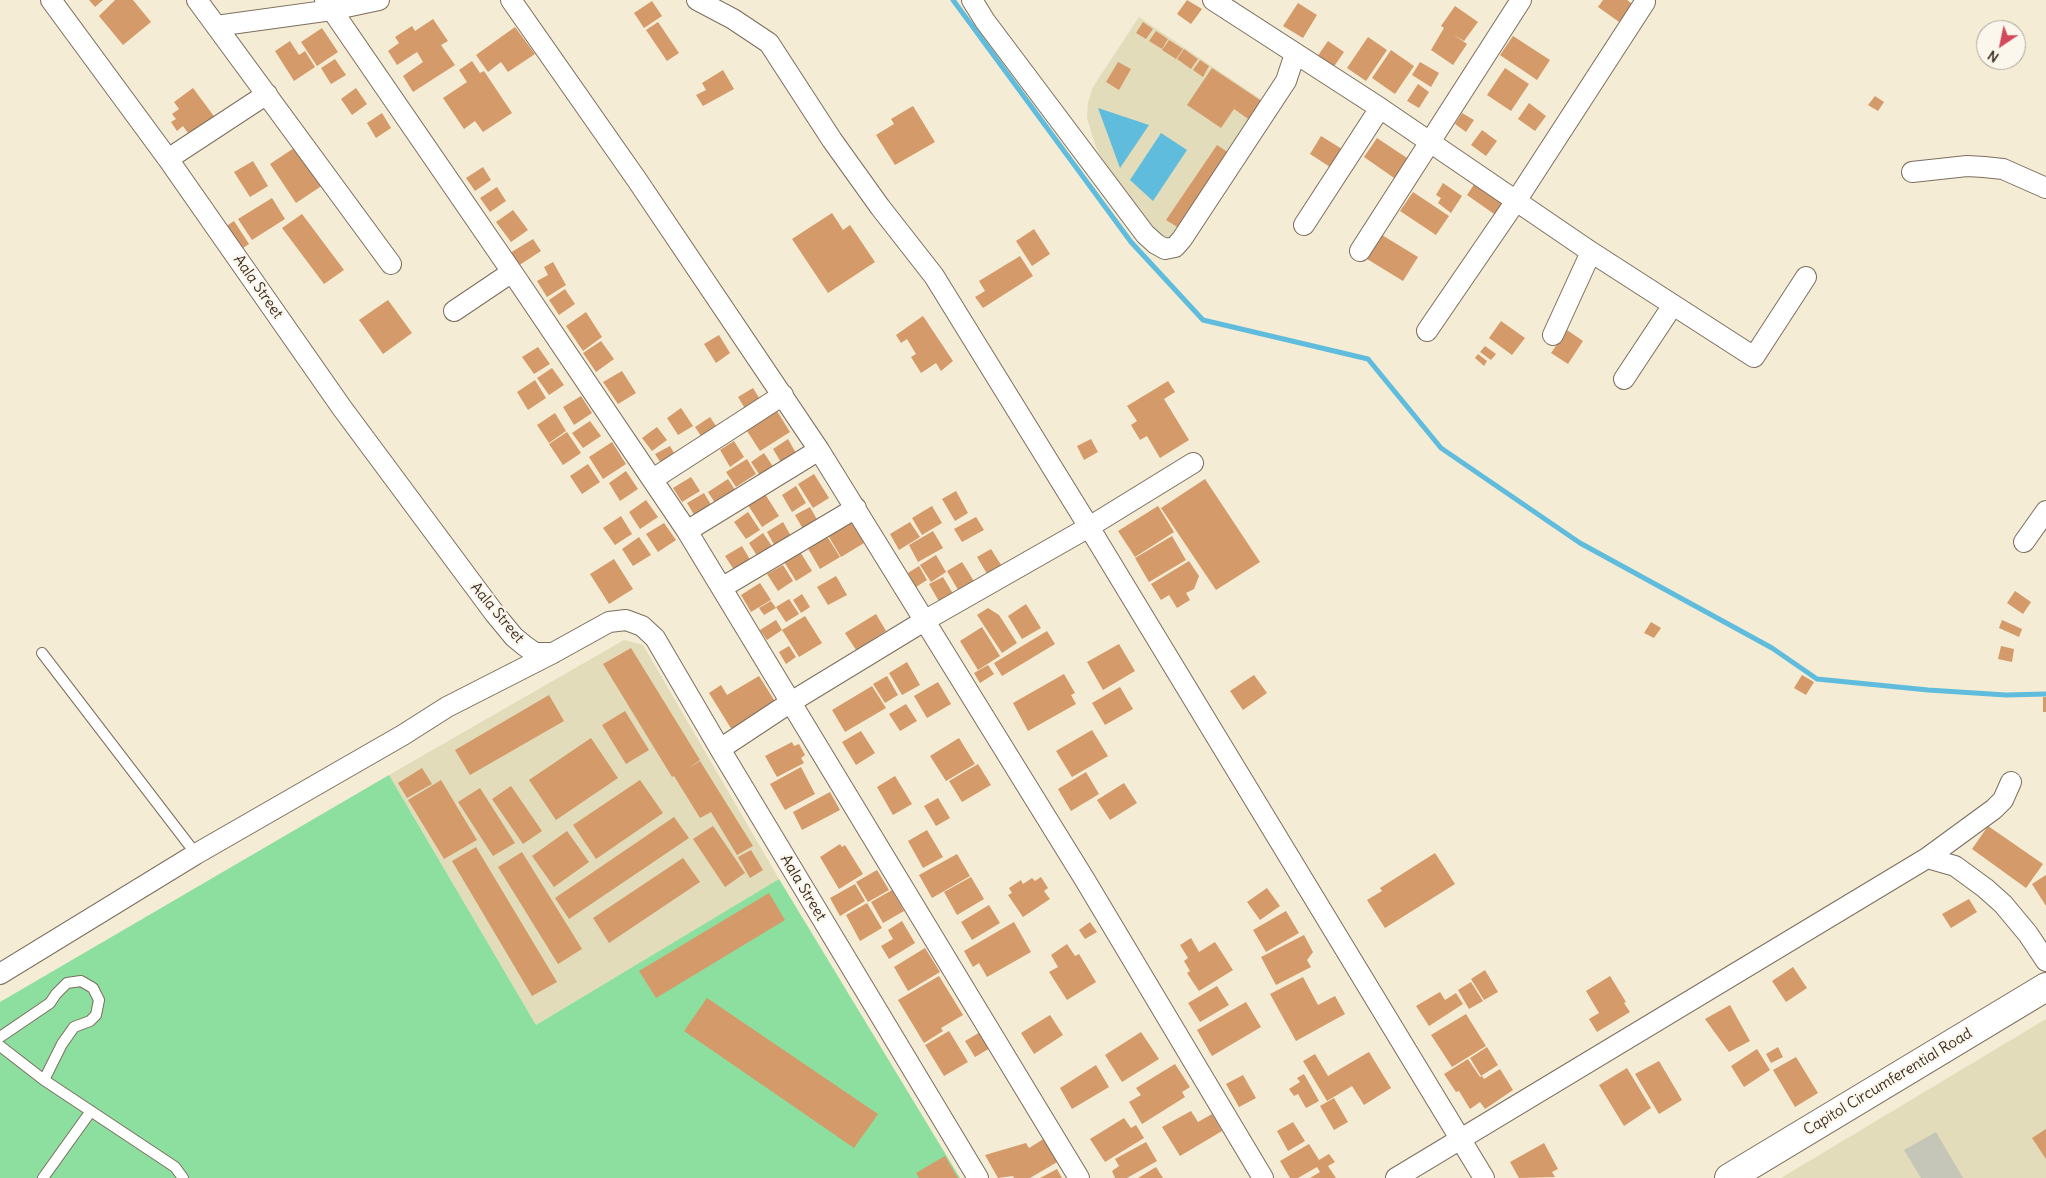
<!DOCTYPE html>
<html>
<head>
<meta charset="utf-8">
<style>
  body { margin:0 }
  #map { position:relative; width:2046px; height:1178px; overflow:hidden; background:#f4ecd5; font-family:Delius,sans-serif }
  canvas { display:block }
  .north { position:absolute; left:1976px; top:20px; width:50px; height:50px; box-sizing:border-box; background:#fbf7ec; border:1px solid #aea59a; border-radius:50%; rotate:214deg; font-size:14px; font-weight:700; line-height:20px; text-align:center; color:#3b2a1e }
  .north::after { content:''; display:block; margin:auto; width:18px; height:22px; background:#d1495b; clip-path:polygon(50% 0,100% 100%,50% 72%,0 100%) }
</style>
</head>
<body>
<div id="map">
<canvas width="2046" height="1178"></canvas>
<div class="north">N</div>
</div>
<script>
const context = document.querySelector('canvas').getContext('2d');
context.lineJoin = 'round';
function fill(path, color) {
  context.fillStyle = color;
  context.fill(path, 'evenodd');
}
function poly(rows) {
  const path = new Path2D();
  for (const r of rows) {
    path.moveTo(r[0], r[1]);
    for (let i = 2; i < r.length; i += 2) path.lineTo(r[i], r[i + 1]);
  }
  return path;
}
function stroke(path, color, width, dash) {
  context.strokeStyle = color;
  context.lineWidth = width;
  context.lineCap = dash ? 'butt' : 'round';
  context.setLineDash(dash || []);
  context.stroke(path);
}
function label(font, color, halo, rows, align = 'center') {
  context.font = font + ' Delius,sans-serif';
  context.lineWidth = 4.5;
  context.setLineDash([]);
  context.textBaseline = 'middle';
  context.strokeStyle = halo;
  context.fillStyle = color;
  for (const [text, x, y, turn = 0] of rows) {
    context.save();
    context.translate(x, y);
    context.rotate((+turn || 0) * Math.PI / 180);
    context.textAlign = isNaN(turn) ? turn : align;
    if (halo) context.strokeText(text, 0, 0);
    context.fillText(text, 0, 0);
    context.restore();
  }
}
fill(poly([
  [1139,17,1265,102,1174,238,1160,240,1112,180,1096,147,1087,118,1088,102,1093,87],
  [624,640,643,645,779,879,536,1025,389,775],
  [2046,1019,2046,1178,1781,1178]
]), '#e2dcba');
fill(poly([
  [1936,1132,1963,1178,1921,1178,1904,1150]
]), '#c5c5b8');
fill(poly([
  [389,775,536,1025,779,879,960,1178,0,1178,0,1002]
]), '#8ddfa0');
fill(poly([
  [1098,108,1149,125,1120,168],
  [1161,133,1187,150,1153,201,1130,180]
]), '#5fbcdd');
stroke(poly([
  [953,0,1131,242,1203,320,1368,359,1441,448,1580,543,1772,648,1817,679,1928,690,2006,695,2046,694]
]), '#5fbcdd', 5);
fill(poly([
  [89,0,103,0,95,7],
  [115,0,133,0,151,22,123,45,99,16],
  [1187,0,1202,9,1191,24,1177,14],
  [1603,0,1627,0,1635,6,1622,24,1598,7],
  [652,1,662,16,644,28,634,13],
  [1298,3,1317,15,1303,38,1283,26],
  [1455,6,1478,22,1464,41,1453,34,1467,44,1453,65,1431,50,1444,28,1441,26],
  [433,19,448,41,441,45,455,65,413,92,403,76,423,62,417,52,397,65,388,51,399,43,395,37,412,26,415,31],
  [658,22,679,53,667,61,646,30],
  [1143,22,1153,29,1146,39,1136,33],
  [515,27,535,54,508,72,501,62,488,72,476,55],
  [322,28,338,52,317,66,301,42],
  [1156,31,1168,39,1162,49,1149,41],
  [1513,36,1550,60,1537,80,1500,55],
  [1368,37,1387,50,1366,81,1347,68],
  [1169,40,1183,49,1176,59,1162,50],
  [290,41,299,55,305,51,315,67,294,81,275,51],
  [1328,41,1344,52,1333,68,1317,57],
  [1184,49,1198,59,1191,69,1177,59],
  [1391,50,1414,66,1395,94,1372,78],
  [335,59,346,75,331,84,321,68],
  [1200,60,1209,66,1203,77,1193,70],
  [472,61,480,73,484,71,512,113,483,132,475,121,464,129,443,98,467,82,459,70],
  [1118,62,1131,69,1119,90,1106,82],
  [1420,62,1439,73,1431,87,1412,75],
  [1212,68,1263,102,1251,121,1234,109,1221,128,1187,105],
  [1505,68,1529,84,1511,111,1487,95],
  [723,70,734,89,703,106,696,95,706,90,702,83],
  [1418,84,1429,92,1419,108,1407,101],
  [193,88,216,119,195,135,191,131,188,133,183,126,177,131,171,122,176,119,172,114,179,109,174,102],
  [356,88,367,104,352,115,341,99],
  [1875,96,1884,102,1878,111,1868,105],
  [1529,103,1546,116,1535,131,1518,119],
  [913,106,935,142,895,165,876,135,894,124,891,119],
  [382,113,391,128,376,138,367,123],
  [1462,113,1474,120,1466,132,1455,124],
  [1482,130,1497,141,1486,156,1471,145],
  [1321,136,1342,149,1330,167,1310,154],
  [1377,138,1410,160,1397,180,1364,157],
  [300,144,326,183,296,203,270,164],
  [1217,145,1229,153,1179,228,1166,220],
  [253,161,268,186,250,197,234,172],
  [483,167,491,180,475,191,466,178],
  [1479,177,1509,199,1497,216,1467,195],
  [1443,183,1462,196,1451,213,1438,203,1441,198,1436,195],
  [497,187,506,201,490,212,480,198],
  [1413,192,1449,216,1436,235,1400,211],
  [272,198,285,219,252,240,238,219],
  [513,210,528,230,511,242,496,222],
  [832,213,843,230,850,225,875,262,828,293,792,239],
  [302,214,344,270,324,284,282,228],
  [234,221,249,244,237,252,222,229],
  [1034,229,1050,254,1032,266,1016,241],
  [1382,235,1418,257,1403,281,1367,259],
  [533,239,541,251,518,266,510,253],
  [1020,256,1033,276,983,308,975,297,985,291,979,281],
  [553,262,566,285,547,297,537,281,548,275,544,267],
  [565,289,575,304,559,315,549,300],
  [388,300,412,333,383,354,359,320],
  [586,312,602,337,583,351,566,326],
  [923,316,953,361,941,371,936,363,921,373,911,357,916,354,907,339,901,343,896,335],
  [1501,321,1525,338,1512,355,1489,338],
  [1567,330,1583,341,1568,364,1551,353],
  [719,335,730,353,716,363,704,344],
  [601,341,614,359,596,372,583,353],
  [1485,346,1496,354,1491,360,1480,352],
  [538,347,550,364,534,374,522,357],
  [1478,354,1487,361,1484,366,1475,358],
  [552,368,564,385,549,395,537,378],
  [622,371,636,393,618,404,603,382],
  [535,380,546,398,528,410,517,392],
  [1168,381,1175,392,1164,399,1189,440,1160,458,1147,436,1140,440,1131,425,1137,421,1127,406],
  [753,388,764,406,749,415,738,397],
  [581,396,592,413,574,425,563,407],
  [681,408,693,426,678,435,667,418],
  [777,411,790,432,760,451,747,431],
  [555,413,566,431,549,443,537,425],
  [710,417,720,432,705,442,695,427],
  [590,421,601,436,583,448,572,433],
  [657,427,667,440,652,451,642,438],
  [567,432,581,453,563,465,549,444],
  [788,439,797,455,782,464,773,449],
  [1091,439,1098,452,1084,460,1077,446],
  [734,441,744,457,730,467,720,450],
  [612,442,626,464,603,479,589,457],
  [670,446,678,460,664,468,655,454],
  [764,453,774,468,761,477,751,462],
  [747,459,756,474,736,487,726,472],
  [588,464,600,482,582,494,570,476],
  [626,471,638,489,620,501,609,483],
  [814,474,829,498,813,508,798,484],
  [691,477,700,491,682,502,673,488],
  [728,479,737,493,717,506,708,492],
  [1205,479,1260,562,1216,590,1161,508],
  [796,486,806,503,792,512,782,495],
  [956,491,968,513,955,521,942,499],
  [704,493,713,508,696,518,687,503],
  [765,494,779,516,762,527,748,505],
  [646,500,658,517,640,529,629,512],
  [932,506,942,523,922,535,912,518],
  [1158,506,1174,532,1135,557,1118,531],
  [810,507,819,523,804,531,795,515],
  [748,512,760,530,746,539,734,522],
  [621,516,632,534,615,545,603,528],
  [976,517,984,530,962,542,954,529],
  [849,518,864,543,841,557,826,532],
  [783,522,792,538,776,548,767,532],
  [910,522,920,537,899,550,890,534],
  [664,523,676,540,658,552,646,534],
  [933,531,943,548,918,562,909,545],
  [763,533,776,552,761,562,749,543],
  [825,533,840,557,820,569,806,545],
  [1172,536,1186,560,1149,582,1135,558],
  [639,537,651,555,633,566,622,549],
  [742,546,752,563,736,573,725,556],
  [991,549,1003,568,989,577,977,557],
  [799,550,812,571,796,581,783,560],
  [936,555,946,572,931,582,920,565],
  [614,559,633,589,609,604,590,574],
  [1189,561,1199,576,1194,589,1186,593,1190,600,1177,608,1169,595,1161,600,1151,584],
  [962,562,977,586,961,595,947,571],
  [783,565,793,581,778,591,767,574],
  [919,566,927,580,916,587,908,573],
  [836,576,847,595,828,605,817,587],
  [943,577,955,597,941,605,929,584],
  [760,583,771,600,751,612,741,595],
  [2015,591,2031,602,2023,614,2007,603],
  [802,594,810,607,801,613,793,600],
  [789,599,799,614,786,622,776,607],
  [771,601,776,608,764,615,759,608],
  [1026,604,1041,628,1022,639,1008,616],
  [988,608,999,615,1017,643,1002,653,977,615],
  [876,614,886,631,856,650,845,633],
  [805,616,822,643,799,657,782,630],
  [776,620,782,630,767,640,760,630],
  [2002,620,2022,629,2019,637,1999,628],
  [1651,622,1661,628,1654,638,1644,633],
  [982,627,1000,656,978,670,960,641],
  [1047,631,1055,644,1002,676,994,663],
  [1119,644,1135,671,1103,690,1087,662],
  [789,646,796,657,786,664,779,652],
  [2001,646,2014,649,2012,662,1998,659],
  [631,648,700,760,689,768,700,761,753,846,737,855,711,812,700,818,674,776,672,777,603,664],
  [907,662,920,685,902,695,889,673],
  [988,665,994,674,980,683,974,673],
  [1064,674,1075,693,1071,695,1076,704,1028,731,1013,703],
  [1254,675,1267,693,1243,710,1230,691],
  [1802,675,1814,682,1806,695,1794,688],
  [759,676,776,703,732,730,709,693,721,685,727,695],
  [887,676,898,695,885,703,873,684],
  [938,682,951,704,927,718,914,696],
  [872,686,886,708,845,732,832,710],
  [1120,687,1133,709,1105,725,1092,703],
  [549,695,564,721,470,775,455,750],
  [2043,697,2046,697,2046,712,2043,712],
  [906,704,917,721,900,731,889,714],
  [625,711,649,750,626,764,602,725],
  [1092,730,1108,756,1072,777,1056,751],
  [861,731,875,753,856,765,842,742],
  [591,738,618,778,556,820,529,780],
  [959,738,975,764,946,781,930,756],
  [792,742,794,746,799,744,805,755,801,758,804,763,777,777,765,756],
  [978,764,991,785,962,802,949,781],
  [801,767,815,794,785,810,770,784],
  [422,768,432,784,407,798,398,783],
  [1086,772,1099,794,1071,811,1058,789],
  [895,776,912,804,893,815,877,787],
  [441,780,477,840,444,859,408,800],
  [640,780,663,813,596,859,573,825],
  [1124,783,1137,803,1110,820,1097,800],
  [511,786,542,831,523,844,492,799],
  [480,788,515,843,493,856,458,802],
  [830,792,840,810,802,830,793,812],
  [938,798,950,818,936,826,924,806],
  [674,817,689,838,569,919,555,898],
  [713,826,745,873,725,887,693,839],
  [1988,826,2043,864,2026,888,1972,849],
  [927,830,943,857,923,868,908,841],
  [567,831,589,862,554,887,532,856],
  [840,844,842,847,845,845,863,874,839,889,820,857],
  [476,847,557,982,532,996,452,861],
  [751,850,763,870,750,878,738,857],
  [522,852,582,949,558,964,498,867],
  [1435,853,1455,884,1385,928,1367,900,1382,891,1380,888],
  [957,854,970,876,932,898,919,875],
  [683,858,700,882,609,943,593,918],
  [877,870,889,890,868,902,856,882],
  [2046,875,2046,906,2032,884],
  [971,877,984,899,957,915,944,892],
  [1041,877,1048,888,1044,891,1050,899,1023,917,1008,895,1012,893,1009,888,1021,880,1023,884,1032,878,1035,881],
  [855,884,865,901,840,916,830,898],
  [1267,888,1280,906,1260,920,1247,902],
  [892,890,904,911,883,923,871,902],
  [769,893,785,920,656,998,639,971],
  [1969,899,1977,912,1951,928,1942,914],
  [867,903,882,928,860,941,846,915],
  [989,905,1000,923,972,940,961,922],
  [1286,911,1299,933,1266,952,1253,930],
  [902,921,915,943,889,959,881,946,893,939,888,930],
  [1014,922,1031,952,987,977,979,963,973,967,964,951],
  [1090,922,1097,932,1085,939,1079,930],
  [1304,935,1313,952,1307,960,1311,967,1276,985,1261,957],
  [1191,938,1199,952,1215,942,1233,970,1199,991,1187,973,1190,971,1184,961,1188,958,1180,945],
  [1067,944,1075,956,1079,954,1096,982,1067,1000,1049,972,1058,967,1051,955],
  [925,948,940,972,908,991,894,967],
  [1793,967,1807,988,1786,1002,1772,981],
  [1485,970,1498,992,1484,1000,1471,979],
  [939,976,963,1015,941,1028,943,1031,924,1043,898,1000],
  [1610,976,1626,1002,1624,1003,1630,1012,1597,1032,1589,1019,1599,1013,1586,991],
  [1303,977,1318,1005,1335,996,1345,1014,1296,1041,1270,994],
  [1471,982,1483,1001,1469,1009,1458,990],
  [1217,986,1229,1005,1200,1022,1188,1003],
  [1440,992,1445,1000,1456,993,1463,1004,1429,1026,1416,1006],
  [707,998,878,1114,854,1148,684,1031],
  [1246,1002,1261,1027,1212,1056,1197,1030],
  [1730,1005,1750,1041,1729,1052,1705,1019],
  [1466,1014,1486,1046,1452,1067,1431,1035],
  [1050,1015,1063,1035,1034,1054,1021,1033],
  [949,1031,968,1062,944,1076,925,1045],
  [982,1031,992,1047,975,1057,965,1041],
  [1141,1032,1159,1059,1122,1082,1105,1055],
  [1487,1047,1498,1065,1481,1076,1470,1058],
  [1778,1047,1783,1057,1771,1063,1766,1054],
  [1757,1049,1770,1070,1744,1087,1731,1066],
  [1369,1052,1391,1088,1364,1105,1352,1086,1327,1101,1303,1061,1315,1054,1328,1076],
  [1796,1057,1818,1093,1795,1107,1773,1070],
  [1468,1059,1480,1077,1482,1076,1484,1079,1500,1069,1513,1090,1485,1109,1480,1102,1470,1109,1459,1091,1456,1092,1444,1074],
  [1659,1061,1682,1100,1659,1114,1635,1074],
  [1175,1064,1190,1087,1182,1092,1185,1097,1142,1124,1129,1102,1141,1095,1136,1088],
  [1096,1065,1109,1087,1072,1109,1060,1088],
  [1627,1068,1651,1108,1624,1126,1599,1085],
  [1304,1074,1319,1101,1306,1108,1298,1094,1294,1096,1289,1089,1300,1082,1297,1078],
  [1243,1075,1256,1098,1239,1107,1226,1084],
  [1334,1098,1348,1122,1334,1130,1320,1106],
  [1191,1111,1198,1122,1212,1114,1222,1131,1180,1156,1162,1127],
  [1124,1118,1131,1128,1136,1125,1144,1138,1105,1162,1090,1139],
  [1293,1122,1305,1141,1288,1151,1277,1131],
  [2046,1129,2046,1159,2032,1138],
  [1045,1138,1059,1161,1030,1178,1014,1178,1013,1176,998,1178,985,1155,1026,1143,1029,1148],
  [1146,1142,1157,1161,1127,1178,1115,1178,1112,1171,1119,1166,1115,1159],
  [1544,1143,1558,1169,1552,1172,1555,1177,1519,1178,1510,1162],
  [1309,1144,1319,1160,1329,1154,1335,1162,1328,1166,1336,1178,1310,1178,1320,1172,1317,1167,1298,1178,1290,1178,1280,1161],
  [945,1156,958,1178,919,1178,916,1173],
  [1156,1167,1163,1178,1138,1178],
  [1057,1169,1062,1178,1040,1178]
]), '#d59a69');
const service = poly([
  [42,653,196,854],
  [0,1037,50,1003,56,994,67,983,81,981,93,988,99,1000,96,1015,90,1021,74,1027,62,1044,44,1080],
  [0,1046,44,1080,175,1167,183,1178],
  [43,1178,91,1111]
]);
const minor = poly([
  [51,0,168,159,342,408,495,614,514,637,525,646,535,653,553,653],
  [197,0,391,264],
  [325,0,512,272,687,531,1079,1178],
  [511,0,637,180,819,450,1085,880,1263,1178],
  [697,0,733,19,769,43,832,140,880,207,934,276,1089,527,1484,1178],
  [972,0,985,21,1145,234,1156,244,1165,249,1175,247,1182,239,1286,81,1295,54],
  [1213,0,1380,108,1591,252,1754,357,1806,277],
  [216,26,332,10,379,0],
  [168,159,267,94],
  [1912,172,1967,166,1984,167,2003,169,2046,188],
  [1304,225,1380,108],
  [1360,251,1521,0],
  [454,311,512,272],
  [1427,331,1516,201,1645,2],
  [1553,335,1591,252],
  [1624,379,1673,305],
  [653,479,783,395],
  [687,531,819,450],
  [2024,542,2046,511],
  [723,587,856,508],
  [720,749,791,702,924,621,1089,527,1193,463],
  [1927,858,1955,866,1985,888,2003,904,2028,934,2046,961],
  [0,974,196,854,403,735,447,707,553,653,609,622,626,620,642,626,655,638,720,749,978,1178],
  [1396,1178,1927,858,1994,809,2003,800,2011,782]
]);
const secondary = poly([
  [1729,1178,2046,987]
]);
stroke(service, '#7c6e5e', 12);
stroke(minor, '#7c6e5e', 22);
stroke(secondary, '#7c6e5e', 30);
stroke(service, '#fff', 10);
stroke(minor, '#fff', 20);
stroke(secondary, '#fff', 28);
label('15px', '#3b2a1e', '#fbf7ec', [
  ["Aala Street",258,287,55],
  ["Aala Street",497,613,50],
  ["Aala Street",803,888,59],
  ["Capitol Circumferential Road",1888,1082,-31]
]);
</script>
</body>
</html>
